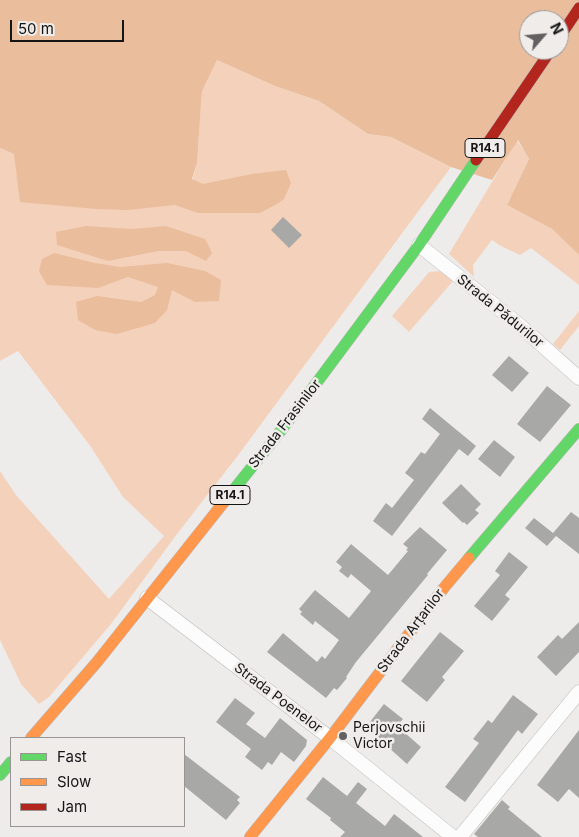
<!DOCTYPE html>
<html>
<head>
<meta charset="utf-8">
<style>
  body { margin:0 }
  #map { position:relative; width:579px; height:837px; overflow:hidden; background:#eeeceb; font-family:Inter,sans-serif }
  canvas { display:block }
  .legend { position:absolute; left:10px; top:737px; width:175px; height:90px; box-sizing:border-box; background:#efecea; border:1px solid #989695; margin:0; padding:6px 9px; list-style:none; font-size:15px; color:#161515 }
  .legend li { display:flex; align-items:center; gap:10px; height:25px }
  .legend b { width:25px; border:1px solid #989695 }
  .north { position:absolute; left:519px; top:10px; width:50px; height:50px; box-sizing:border-box; background:#efecea; border:1px solid #989695; border-radius:50%; rotate:63deg; font-size:14px; font-weight:700; line-height:20px; text-align:center; color:#161515 }
  .north::after { content:''; display:block; margin:auto; width:18px; height:22px; background:#626060; clip-path:polygon(50% 0,100% 100%,50% 72%,0 100%) }
  .scale { position:absolute; left:10px; top:20px; width:114px; height:22px; box-sizing:border-box; border:2px solid #161515; border-top:0; padding-left:6px; font-size:15px; line-height:18px; white-space:nowrap; color:#161515; -webkit-text-stroke:4px #efecea; paint-order:stroke }
</style>
</head>
<body>
<div id="map">
<canvas width="579" height="837"></canvas>
<ul class="legend">
<li><b style="height:6px;background:#63d668"></b>Fast</li>
<li><b style="height:6px;background:#ff974d"></b>Slow</li>
<li><b style="height:6px;background:#b3261e"></b>Jam</li>
</ul>
<div class="north">N</div>
<div class="scale">50 m</div>
</div>
<script>
const context = document.querySelector('canvas').getContext('2d');
context.lineJoin = 'round';
function fill(path, color) {
  context.fillStyle = color;
  context.fill(path, 'evenodd');
}
function poly(rows) {
  const path = new Path2D();
  for (const r of rows) {
    path.moveTo(r[0], r[1]);
    for (let i = 2; i < r.length; i += 2) path.lineTo(r[i], r[i + 1]);
  }
  return path;
}
function stroke(path, color, width, dash) {
  context.strokeStyle = color;
  context.lineWidth = width;
  context.lineCap = dash ? 'butt' : 'round';
  context.setLineDash(dash || []);
  context.stroke(path);
}
function label(font, color, halo, rows, align = 'center') {
  context.font = font + ' Inter,sans-serif';
  context.lineWidth = 5;
  context.setLineDash([]);
  context.textBaseline = 'middle';
  context.strokeStyle = halo;
  context.fillStyle = color;
  for (const [text, x, y, turn = 0] of rows) {
    context.save();
    context.translate(x, y);
    context.rotate((+turn || 0) * Math.PI / 180);
    context.textAlign = isNaN(turn) ? turn : align;
    if (halo) context.strokeText(text, 0, 0);
    context.fillText(text, 0, 0);
    context.restore();
  }
}
fill(poly([
  [217,60,275,86,319,101,368,134,391,137,451,167,236,458,177,534,111,624,49,697,39,704,21,684,0,640,0,471,16,495,109,599,164,536,123,497,91,447,18,351,0,361,0,148,14,154,189,194,197,163,202,90],
  [517,140,529,159,507,205,552,229,579,255,579,285,531,248,520,255,499,245,492,240,473,265,474,277,449,254],
  [442,271,453,281,409,332,392,316,429,272],
  [579,311,579,326,560,350,553,344]
]), '#f4d1ba');
fill(poly([
  [0,0,579,0,579,255,552,229,507,205,529,159,518,140,492,180,451,167,391,137,368,134,319,101,275,86,217,60,202,91,197,163,192,179,203,184,252,174,286,170,291,183,284,199,277,204,260,213,198,213,175,205,128,210,96,209,20,202,14,154,0,148],
  [529,20,559,20,559,50,529,50],
  [86,226,132,229,166,226,205,239,212,253,206,261,186,251,158,251,108,261,57,245,56,232],
  [54,253,95,263,120,267,167,263,205,271,221,280,219,301,195,302,172,290,167,310,155,323,117,334,95,330,78,320,76,302,97,296,141,302,155,295,158,287,128,277,98,288,47,285,39,271,42,259]
]), '#eabd9c');
fill(poly([
  [283,217,302,235,289,248,271,230],
  [509,356,529,373,512,392,492,375],
  [547,386,571,405,540,442,517,424],
  [430,408,476,446,468,456,459,449,392,536,373,521,386,503,392,508,414,480,405,473,421,452,425,454,440,434,422,419],
  [494,440,515,457,500,477,478,459],
  [461,484,481,504,475,510,479,513,467,525,464,522,463,523,442,503],
  [571,512,579,518,579,554,556,536,547,546,525,528,534,518,553,533],
  [420,527,447,550,427,574,428,575,356,662,346,677,347,678,337,690,334,688,326,698,267,652,283,633,317,662,322,656,325,659,339,640,315,621,313,625,300,614,302,612,299,609,315,590,349,618,371,591,351,574,348,578,339,571,342,567,336,562,351,544,388,575,408,551,406,550,408,548,403,544],
  [509,552,528,567,505,595,510,599,492,621,474,606,500,575,495,571],
  [579,622,579,652,556,676,537,657,558,635,562,639],
  [440,632,464,651,442,677,445,680,427,702,401,681],
  [513,695,538,714,522,734,518,730,465,802,445,787,479,743,473,739,488,720,492,723],
  [235,698,255,713,246,724,265,738,280,718,307,740,306,746,294,762,281,752,272,765,268,762,262,770,245,757,251,749,216,722],
  [384,704,403,719,397,726,421,747,407,764,388,747,389,746,366,727],
  [579,730,579,798,569,789,558,802,537,785],
  [184,754,240,797,237,800,240,803,226,820,184,786],
  [323,777,347,796,358,782,367,789,356,803,385,826,394,814,423,837,340,837,345,832,330,820,331,818,306,799],
  [502,800,510,807,508,809,542,837,478,837,474,834]
]), '#a8a8a7');
const street = poly([
  [419,245,517,323,579,378],
  [147,598,330,738,453,837],
  [460,837,579,692]
]);
const fast = poly([
  [224,502,283,428,419,245,476,160],
  [469,558,579,429],
  [0,775,11,762]
]);
const slow = poly([
  [31,738,97,662,224,502],
  [250,837,330,738,443,589,469,558]
]);
const jam = poly([
  [559,38,579,8],
  [476,160,551,50]
]);
stroke(street, '#bab9b8', 15);
stroke(fast, '#bab9b8', 12);
stroke(slow, '#bab9b8', 12);
stroke(jam, '#bab9b8', 12);
stroke(street, '#fcfcfc', 14);
stroke(fast, '#63d668', 11);
stroke(slow, '#ff974d', 11);
stroke(jam, '#b3261e', 11);
for (const [x, y, r, color] of [
  [343,736,5,"#626060"]
]) {
  const dot = new Path2D();
  dot.arc(x, y, r, 0, 2 * Math.PI);
  context.fillStyle = color;
  context.fill(dot);
  stroke(dot, '#efecea', 2);
}
for (const [x, y, w] of [
  [485,148,40],
  [230,495,40]
]) {
  const box = new Path2D();
  box.roundRect(x - w / 2, y - 9.5, w, 19, 4);
  context.fillStyle = '#efecea';
  context.fill(box);
  stroke(box, '#161515', 1);
}
label('bold 12px', '#161515', null, [
  ["R14.1",485,148],
  ["R14.1",230,495]
]);
label('14px', '#161515', '#efecea', [
  ["Strada Pădurilor",500,311,39],
  ["Strada Frasinilor",285,424,-52],
  ["Strada Arțarilor",411,631,-53],
  ["Strada Poenelor",278,698,37]
]);
label('14px', '#161515', '#efecea', [
  ["Perjovschii",353,728],
  ["Victor",353,744]
], 'left');
</script>
</body>
</html>
